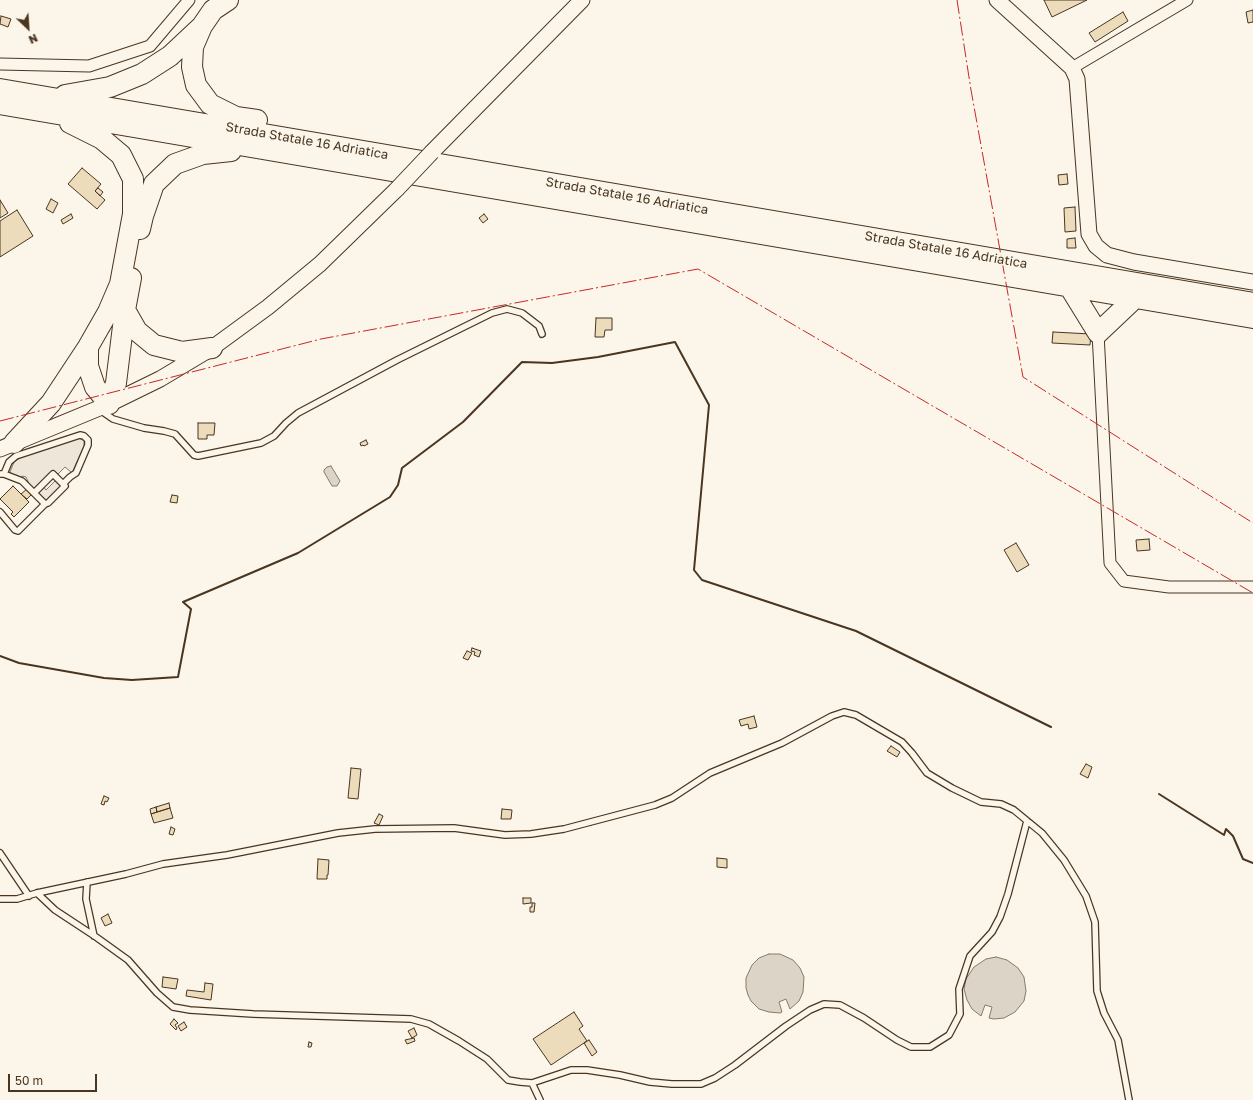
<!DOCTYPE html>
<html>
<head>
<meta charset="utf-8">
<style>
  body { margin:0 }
  #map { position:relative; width:1253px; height:1100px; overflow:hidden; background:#fbf6e9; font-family:"Golos Text",sans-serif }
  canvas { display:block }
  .north { position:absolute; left:8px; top:8px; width:40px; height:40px; -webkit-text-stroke:3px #fbf6e9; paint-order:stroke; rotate:155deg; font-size:11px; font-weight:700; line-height:16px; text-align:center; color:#4a3520 }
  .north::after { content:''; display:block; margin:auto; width:14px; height:18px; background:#4a3520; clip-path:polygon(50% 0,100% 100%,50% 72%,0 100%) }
  .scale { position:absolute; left:8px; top:1074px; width:89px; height:18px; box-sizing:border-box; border:2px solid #4a3520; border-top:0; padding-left:5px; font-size:12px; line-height:14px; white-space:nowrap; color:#4a3520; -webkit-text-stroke:3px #fbf6e9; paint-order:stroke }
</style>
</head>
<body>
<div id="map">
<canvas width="1253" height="1100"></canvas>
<div class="north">N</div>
<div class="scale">50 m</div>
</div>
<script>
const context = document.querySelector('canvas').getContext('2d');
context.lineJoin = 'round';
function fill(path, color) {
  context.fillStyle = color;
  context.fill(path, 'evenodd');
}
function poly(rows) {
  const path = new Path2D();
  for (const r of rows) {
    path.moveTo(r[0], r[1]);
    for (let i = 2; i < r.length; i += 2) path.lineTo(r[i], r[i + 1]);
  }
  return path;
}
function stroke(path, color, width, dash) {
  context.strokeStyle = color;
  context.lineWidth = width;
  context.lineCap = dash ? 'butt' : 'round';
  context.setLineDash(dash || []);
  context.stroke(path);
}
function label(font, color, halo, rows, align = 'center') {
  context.font = font + ' "Golos Text",sans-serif';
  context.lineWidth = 3;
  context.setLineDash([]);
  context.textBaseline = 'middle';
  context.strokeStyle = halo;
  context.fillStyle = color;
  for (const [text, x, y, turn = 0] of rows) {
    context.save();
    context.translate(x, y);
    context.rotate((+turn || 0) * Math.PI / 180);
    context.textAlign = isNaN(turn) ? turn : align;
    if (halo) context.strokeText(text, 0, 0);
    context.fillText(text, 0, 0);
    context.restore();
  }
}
const green = poly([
  [79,438,84,441,84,446,72,473,65,467,58,474,53,471,35,489,30,486,26,477,22,476,21,478,11,474,10,472,14,462,23,456,79,438],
  [55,481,61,487,47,501,37,492,43,486,46,490,55,481]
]);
fill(green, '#ede6d9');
stroke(green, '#887966', 1);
const water = poly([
  [331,466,340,481,337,486,332,486,324,472,324,470,327,467,331,466],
  [769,954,780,954,793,960,800,968,804,977,803,992,799,1001,790,1009,786,999,779,1002,782,1012,780,1013,769,1012,759,1009,751,1001,748,995,746,988,746,978,752,965,759,958,769,954],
  [996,957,1007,960,1018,968,1024,977,1026,991,1024,1001,1015,1012,1004,1018,994,1019,989,1018,992,1007,985,1005,981,1016,972,1009,967,1000,964,989,966,979,974,967,986,959,996,957]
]);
fill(water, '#dcd4c6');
stroke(water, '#887966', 1);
const building = poly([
  [1044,0,1087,0,1052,17,1044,0],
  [1253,10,1253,22,1248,23,1246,12,1253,10],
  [1123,12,1128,21,1095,42,1089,33,1123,12],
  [1,16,11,19,8,27,0,24,1,16],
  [82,168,101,184,95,191,105,200,97,209,68,184,82,168],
  [1067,174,1068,184,1059,185,1058,175,1067,174],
  [98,188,103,192,100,196,95,191,98,188],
  [51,199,58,203,53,213,46,209,51,199],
  [0,200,8,213,0,218,0,200],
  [1075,207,1076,231,1065,232,1064,208,1075,207],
  [17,210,33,236,0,257,0,221,17,210],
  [71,214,73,218,63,224,61,220,71,214],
  [484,214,488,219,483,223,479,218,484,214],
  [1075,238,1076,248,1067,248,1067,239,1075,238],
  [596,318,612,318,612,330,605,330,604,337,595,337,596,318],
  [1053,332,1091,334,1090,345,1052,343,1053,332],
  [198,423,215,423,214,435,207,435,207,439,198,439,198,423],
  [366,440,368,444,364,446,363,445,361,446,360,443,366,440],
  [13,486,29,502,14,517,11,514,13,512,0,499,13,486],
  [27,489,32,494,27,499,21,494,27,489],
  [172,495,178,496,177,503,170,502,172,495],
  [1149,539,1150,550,1137,551,1136,540,1149,539],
  [1016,543,1029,565,1017,572,1004,550,1016,543],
  [472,648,481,651,479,657,474,655,475,652,471,651,472,648],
  [467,651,472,653,468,660,463,658,467,651],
  [754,716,757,727,749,729,748,724,741,726,739,720,754,716],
  [891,746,900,752,897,757,887,751,891,746],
  [1086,764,1092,767,1088,778,1080,774,1086,764],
  [351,768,361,769,358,799,348,798,351,768],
  [104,796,109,798,107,802,105,801,104,805,101,804,104,796],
  [169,803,170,808,157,812,156,807,169,803],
  [156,807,157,812,151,814,150,809,156,807],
  [170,808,173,818,154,823,151,814,170,808],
  [502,809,512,810,511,819,501,819,502,809],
  [379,814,383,816,379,825,374,823,379,814],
  [171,827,175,829,173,835,169,834,171,827],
  [717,858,727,859,727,868,717,867,717,858],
  [318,859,329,860,328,875,327,875,327,879,317,879,318,859],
  [523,898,531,898,531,903,523,904,523,898],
  [532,903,535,903,534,912,530,912,530,907,532,907,532,903],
  [108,914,112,923,105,926,101,918,108,914],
  [163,977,178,979,176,989,162,987,163,977],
  [205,983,213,984,211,1000,186,996,187,990,204,992,205,983],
  [574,1012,583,1026,579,1029,587,1041,551,1065,533,1039,574,1012],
  [174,1019,178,1023,175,1025,177,1028,176,1030,170,1024,174,1019],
  [184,1022,187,1027,181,1031,178,1026,184,1022],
  [414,1028,417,1035,412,1038,408,1031,414,1028],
  [414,1038,415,1041,407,1044,405,1040,414,1038],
  [589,1040,597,1052,592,1056,584,1043,589,1040],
  [309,1042,312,1043,311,1047,308,1047,309,1042]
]);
fill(building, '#ecdcbc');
stroke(building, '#4a3520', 1);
const lane = poly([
  [100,410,113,419,144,428,164,431,175,434,194,455,198,456,261,443,274,436,286,423,298,413,397,360,492,313,507,309,522,313,539,326,542,334],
  [0,474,4,474,9,462,16,456,80,435,84,436,88,440,88,445,76,473,70,477,63,484,65,486,48,503,45,504,18,531,15,530,0,512],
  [4,474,22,481,45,504],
  [34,493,53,474,63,484],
  [0,853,29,896],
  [87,882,86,899,94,936],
  [37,893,55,910,96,937,128,960,157,993,173,1007,190,1010,253,1014,411,1019,429,1024,459,1041,487,1059,508,1080,520,1082,532,1083,571,1070,587,1070,620,1075,650,1082,672,1084,701,1084,715,1078,735,1065,786,1026,810,1010,824,1004,840,1005,864,1018,897,1040,911,1047,930,1047,949,1035,960,1014,959,989,970,956,992,932,1000,917,1008,894,1027,821],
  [0,899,17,899,37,893,126,874,163,864,227,855,338,833,375,829,454,828,505,835,531,834,564,829,655,805,672,798,710,773,782,743,832,716,844,712,856,715,902,742,912,753,927,773,952,788,981,802,1001,804,1014,810,1042,833,1064,860,1086,896,1095,922,1097,991,1104,1013,1118,1040,1129,1100],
  [532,1083,540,1100]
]);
const street = poly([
  [0,64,89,66,150,46,189,0],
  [1072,68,1187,0],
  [1098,333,1110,563,1124,581,1169,587,1253,587]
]);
const secondary = poly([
  [997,0,1072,68,1077,79,1089,234,1096,246,1107,255,1134,262,1253,282],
  [432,152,582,0],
  [0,449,109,404,160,379,212,348,268,307,320,264,397,189]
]);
const highway = poly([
  [202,26,193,47,192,67,196,85,210,104,236,117,257,120],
  [0,89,1253,303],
  [65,95,110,87,142,74,170,56,202,26,213,10,228,0],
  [0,104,1253,318],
  [140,229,143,216,154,184,175,164,203,154,231,151],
  [131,278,125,310,137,331,154,345,182,352,212,348],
  [1069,286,1098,333,1135,298],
  [88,347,88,366,95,387,109,404],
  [109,404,116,383,125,310],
  [14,443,51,403,88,347,108,312,120,284,133,214,133,179,121,155,102,139,70,123]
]);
stroke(lane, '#4a3520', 8);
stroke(street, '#4a3520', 13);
stroke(secondary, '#4a3520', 17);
stroke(highway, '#4a3520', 22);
stroke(lane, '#fbf6e9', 5.5);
stroke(street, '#fbf6e9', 11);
stroke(secondary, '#fbf6e9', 15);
stroke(highway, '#fbf6e9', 20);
const secondaryBridge = poly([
  [397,189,432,152]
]);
stroke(secondaryBridge, '#4a3520', 17, []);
stroke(secondaryBridge, '#fbf6e9', 15);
stroke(poly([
  [0,656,19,663,104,678,132,680,178,677,191,609,183,602,298,553,390,497,398,485,402,468,463,422,522,362,552,363,598,357,675,342,709,405,694,570,702,580,856,631,1051,727],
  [1159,794,1224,835,1226,829,1233,836,1243,859,1253,863]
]), '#4a3520', 2);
stroke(poly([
  [957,0,971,90,1023,377,1253,523],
  [0,421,321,339,698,269,1253,593]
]), '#c62828', 1, [14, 3, 2, 3]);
label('13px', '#4a3520', '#fbf6e9', [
  ["Strada Statale 16 Adriatica",307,141,10],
  ["Strada Statale 16 Adriatica",627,196,10],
  ["Strada Statale 16 Adriatica",946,250,10]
]);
</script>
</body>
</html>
